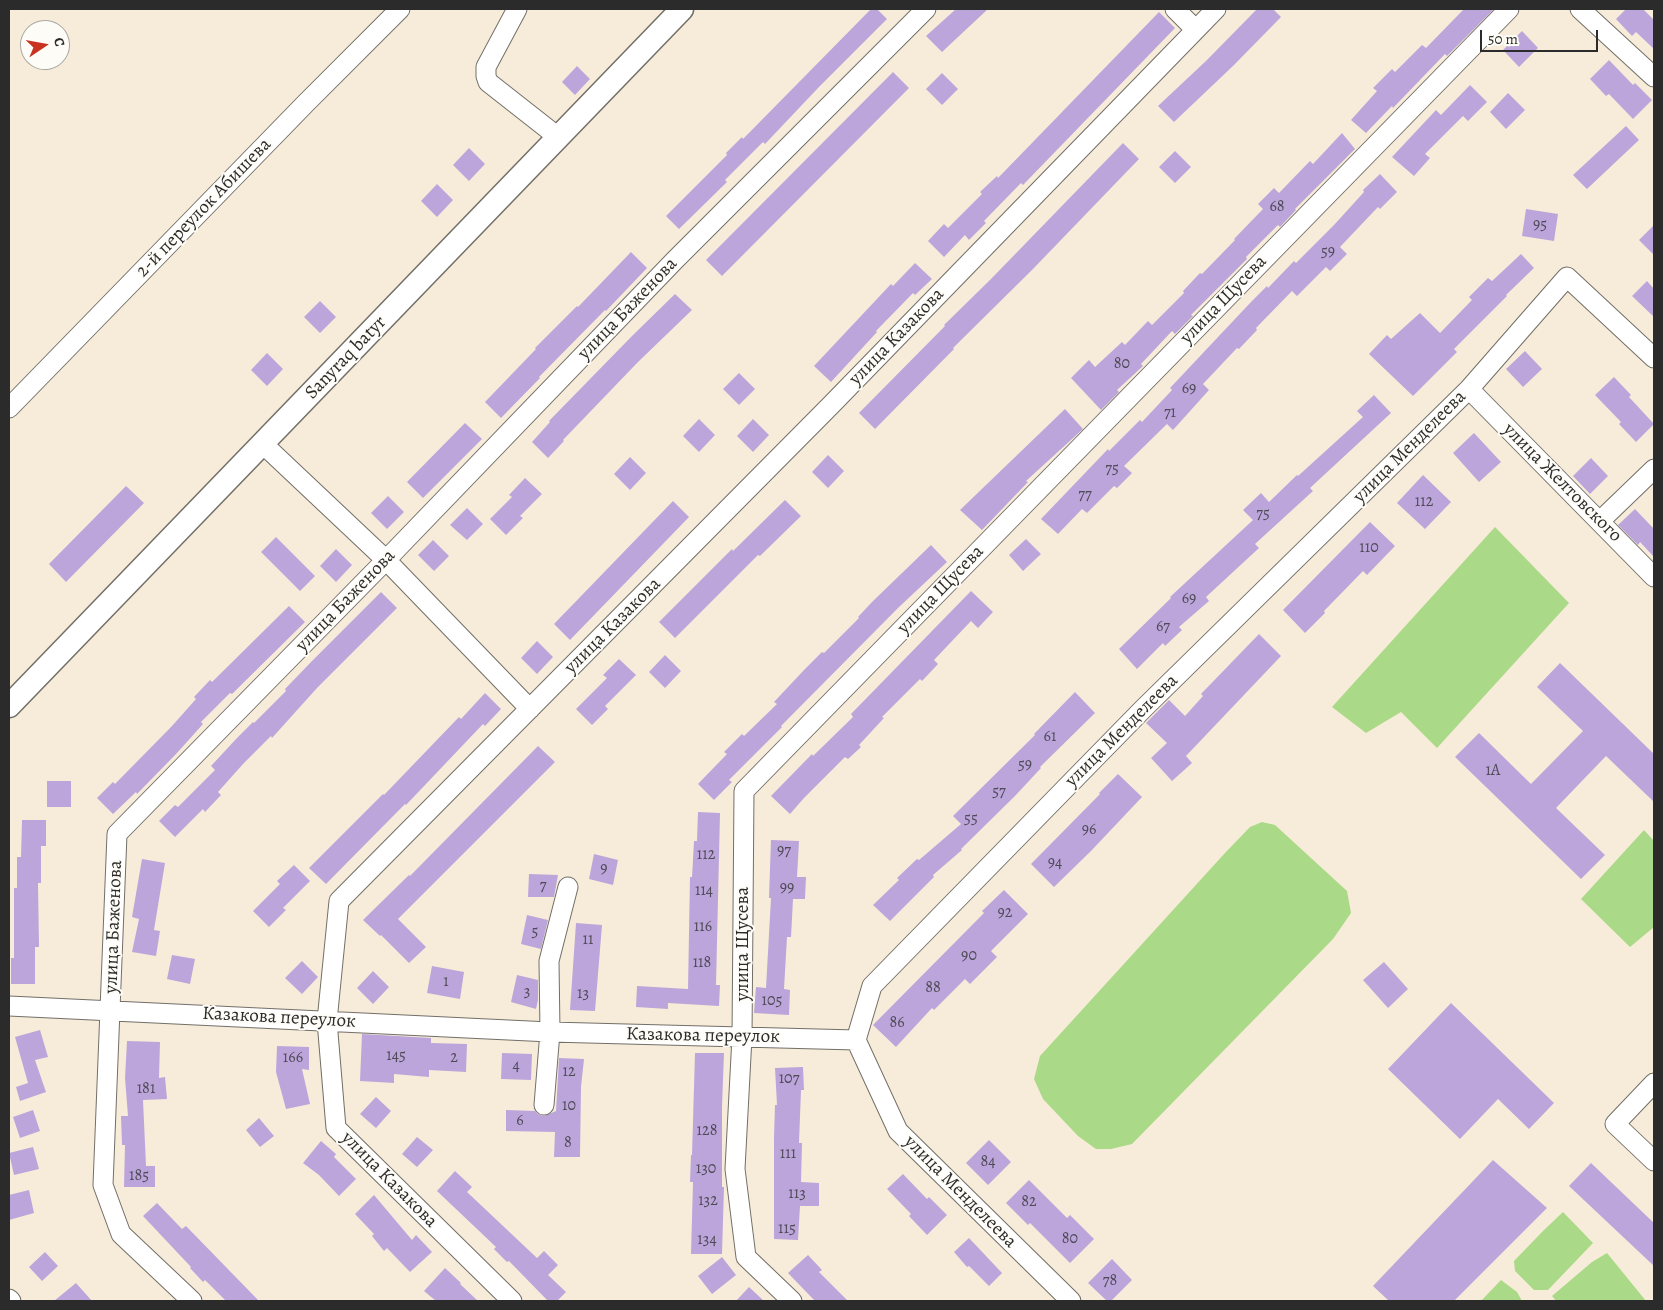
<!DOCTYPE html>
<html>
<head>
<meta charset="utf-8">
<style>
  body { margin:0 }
  #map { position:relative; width:1663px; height:1310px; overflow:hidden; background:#f7ecd9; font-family:Alegreya,serif }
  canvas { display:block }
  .frame { position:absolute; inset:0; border:10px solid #2b2b2b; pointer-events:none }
  .north { position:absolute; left:20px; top:20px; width:50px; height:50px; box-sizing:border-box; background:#fdfcf7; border:1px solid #a9a8a5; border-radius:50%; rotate:78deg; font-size:14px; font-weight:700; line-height:20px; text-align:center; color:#2b2b2b }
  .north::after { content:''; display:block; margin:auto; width:18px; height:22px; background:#c8321e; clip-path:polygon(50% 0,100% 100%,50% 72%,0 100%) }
  .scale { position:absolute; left:1480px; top:30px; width:118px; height:22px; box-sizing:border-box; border:2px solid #2b2b2b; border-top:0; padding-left:6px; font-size:15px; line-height:18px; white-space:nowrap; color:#2b2b2b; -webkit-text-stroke:4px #fdfcf7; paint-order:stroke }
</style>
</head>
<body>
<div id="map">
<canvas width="1663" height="1310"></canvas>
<div class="frame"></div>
<div class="north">С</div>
<div class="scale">50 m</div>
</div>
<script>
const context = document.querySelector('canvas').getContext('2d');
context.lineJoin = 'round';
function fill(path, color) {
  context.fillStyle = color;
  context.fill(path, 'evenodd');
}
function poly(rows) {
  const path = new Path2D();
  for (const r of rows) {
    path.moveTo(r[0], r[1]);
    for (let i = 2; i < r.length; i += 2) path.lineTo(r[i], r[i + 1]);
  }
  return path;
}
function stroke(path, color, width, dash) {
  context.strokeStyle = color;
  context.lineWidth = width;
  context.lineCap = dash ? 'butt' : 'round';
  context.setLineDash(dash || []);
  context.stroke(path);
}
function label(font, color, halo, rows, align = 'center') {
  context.font = font + ' Alegreya,serif';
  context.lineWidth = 4;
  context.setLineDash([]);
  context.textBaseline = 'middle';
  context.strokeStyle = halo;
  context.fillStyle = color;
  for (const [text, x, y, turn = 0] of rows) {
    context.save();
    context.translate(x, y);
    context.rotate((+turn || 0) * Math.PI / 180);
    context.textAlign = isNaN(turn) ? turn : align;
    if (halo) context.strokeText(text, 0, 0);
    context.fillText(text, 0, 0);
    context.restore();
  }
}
fill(poly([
  [1495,527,1569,603,1437,748,1401,712,1366,733,1332,707],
  [1262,822,1275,825,1347,891,1351,913,1333,939,1132,1144,1111,1149,1096,1149,1078,1136,1043,1099,1034,1079,1040,1056,1225,853,1250,827],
  [1644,830,1654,841,1654,927,1630,947,1581,899],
  [1563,1212,1593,1243,1548,1290,1534,1290,1515,1271,1514,1261,1544,1230],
  [1607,1253,1646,1301,1556,1301,1552,1296,1592,1262],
  [1501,1280,1517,1292,1522,1301,1481,1301]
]), '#aad987');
fill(poly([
  [871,9,877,9,887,19,818,88,765,144,763,142,725,180,727,182,679,229,666,216,727,155,726,153,742,137,743,139],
  [956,9,988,9,942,52,926,36],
  [1257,9,1273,9,1281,17,1234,65,1174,122,1158,106,1207,60],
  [1464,9,1494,9,1447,56,1445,54,1393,108,1392,106,1366,133,1351,120,1377,91,1373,88,1392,69,1395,72,1422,45,1426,48],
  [1626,9,1643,9,1654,20,1654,49,1636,32,1632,36,1616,19],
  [1159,12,1175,28,1023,185,1021,183,984,221,986,223,969,240,965,235,944,257,928,241,944,224,948,228,982,194,980,192,997,176,998,178],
  [1522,31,1538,48,1519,67,1503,50],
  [1609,60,1633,85,1635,83,1652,100,1633,119,1609,94,1606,96,1590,79],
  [577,66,590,79,575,95,562,82],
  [893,72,909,88,722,276,706,260],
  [942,73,958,89,942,105,926,89],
  [1470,85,1487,102,1468,121,1463,116,1425,154,1430,158,1414,176,1392,157,1436,110,1441,115],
  [1508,93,1525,110,1506,129,1490,112],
  [1626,126,1639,140,1587,189,1573,175],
  [1342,133,1355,149,1295,209,1296,210,1280,227,1278,225,1246,257,1247,259,1191,315,1193,316,1175,334,1172,331,1141,364,1143,366,1117,390,1119,392,1101,410,1071,378,1089,360,1095,367,1122,342,1125,345,1148,321,1152,325,1184,293,1183,291,1200,273,1202,274,1235,240,1234,239,1263,209,1258,204,1274,188,1279,193,1310,161,1313,164],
  [1123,143,1139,159,1032,270,953,348,954,349,875,429,859,413,945,326,944,325,991,279],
  [469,148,485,164,469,181,453,165],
  [1175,151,1191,167,1175,183,1159,167],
  [1380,174,1397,192,1380,209,1378,207,1340,247,1347,254,1330,271,1326,267,1297,296,1292,291,1256,328,1257,330,1239,349,1237,348,1203,384,1209,390,1173,430,1167,424,1124,466,1132,473,1117,488,1114,486,1087,513,1082,509,1058,534,1041,519,1108,449,1109,451,1140,420,1142,422,1172,390,1170,388,1251,302,1267,286,1268,288,1294,261,1296,263,1334,225,1364,192,1363,190],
  [437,184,453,200,437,217,421,201],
  [1526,209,1558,214,1554,241,1522,236],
  [1654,225,1654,255,1639,240],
  [631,252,647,268,606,311,605,310,539,377,540,378,501,418,485,402,536,349,535,348,577,306,578,307],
  [1521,254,1534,268,1506,295,1507,296,1454,349,1457,352,1413,396,1369,354,1387,335,1391,339,1420,313,1440,333,1472,300,1469,297,1488,278,1492,281],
  [915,263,932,279,915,295,913,293,876,331,877,332,831,382,814,366,891,284,893,286],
  [1647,281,1654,289,1654,317,1632,296],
  [675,294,692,310,638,362,563,440,564,441,548,458,532,442,550,422,549,421,632,336],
  [320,301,336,317,320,333,304,317],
  [1525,351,1542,369,1523,387,1506,369],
  [267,353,283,369,267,386,251,370],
  [739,373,755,389,739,405,723,389],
  [1614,377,1631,395,1629,397,1654,424,1636,442,1619,424,1621,422,1595,395],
  [1374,395,1391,413,1310,488,1313,491,1255,544,1259,548,1206,597,1209,601,1179,627,1182,630,1165,646,1163,643,1137,669,1119,649,1171,598,1170,597,1253,520,1243,510,1261,493,1269,502,1297,475,1298,476,1363,417,1357,411],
  [1065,409,1083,429,1026,481,1028,482,982,530,960,510],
  [699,419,715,435,699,452,683,436],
  [753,419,769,435,753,452,737,436],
  [465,423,482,439,423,498,407,482],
  [1474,433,1501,462,1479,482,1453,453],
  [828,455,844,471,828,488,812,472],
  [630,457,646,473,630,490,614,474],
  [1591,458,1608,476,1590,494,1573,476],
  [1423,475,1451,502,1425,529,1397,503],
  [525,478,542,494,520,516,523,518,506,535,490,519,512,497,509,495],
  [126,486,144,503,66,582,49,564],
  [388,496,404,512,387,529,371,513],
  [785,500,801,516,760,556,758,555,675,638,659,622,732,549,733,551],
  [673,501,689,517,570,640,554,624],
  [467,508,483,524,467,540,450,525],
  [1635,509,1654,529,1654,557,1640,542,1638,545,1618,525],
  [1370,522,1395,546,1367,575,1363,571,1324,611,1325,613,1305,633,1283,610],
  [276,537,315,576,300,591,261,552],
  [1026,539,1041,554,1023,571,1009,555],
  [433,540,449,556,434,571,418,555],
  [931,545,947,562,898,608,781,726,782,727,729,780,732,782,714,800,698,784,727,754,724,752,742,734,744,736,777,704,774,702,804,670,822,652,824,653,859,618,858,617,872,602],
  [336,549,352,565,336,582,320,566],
  [971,591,993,612,978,628,971,621,934,660,938,664,922,681,920,679,882,717,884,718,859,745,861,747,848,759,845,757,804,798,790,814,771,796,812,754,813,756,853,717,851,714],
  [381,592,397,608,317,688,272,738,271,736,243,764,218,792,221,795,205,812,203,809,175,837,159,821,175,805,178,807,215,770,211,766,237,738,253,722,254,723,286,691,285,689,312,661],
  [289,606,305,622,232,694,230,693,201,722,203,724,177,753,137,794,136,792,113,814,97,798,113,782,115,784,172,726,196,699,194,697,210,680,212,682],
  [1259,634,1281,656,1186,756,1192,763,1172,781,1151,758,1167,743,1146,723,1169,700,1185,716,1203,696,1201,694],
  [537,641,553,657,537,674,521,658],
  [665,655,681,671,665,688,649,672],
  [619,659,636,675,605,706,608,709,592,725,576,709,607,678,603,675],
  [1560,663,1654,754,1654,802,1606,756,1556,808,1605,855,1581,879,1455,757,1479,733,1531,784,1583,731,1537,687],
  [1075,692,1095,713,1040,767,1041,768,1015,796,961,849,962,850,933,875,934,877,890,921,873,905,899,880,897,878,917,859,919,860,961,824,953,816,1035,735,1034,734],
  [485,693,501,709,485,726,483,724,406,805,405,804,326,884,309,868,383,794,384,795,459,717,461,719],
  [538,746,555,762,398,919,426,947,409,963,381,935,380,936,363,920,409,875,410,876],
  [1118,774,1142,797,1091,851,1054,887,1031,864,1100,794,1099,793],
  [47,781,71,781,71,807,47,807],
  [698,812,720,813,716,985,720,985,719,1006,668,1003,668,1009,636,1007,637,986,688,989,690,877,692,877,694,841,697,841],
  [22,820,46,820,46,846,41,846,41,883,38,883,39,947,35,947,35,984,11,984,11,958,14,958,14,888,17,888,17,857,21,857],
  [771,840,799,841,797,877,806,877,805,899,793,899,791,937,787,937,784,989,790,990,789,1015,754,1013,756,987,766,988,771,898,769,898],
  [594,854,618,860,613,885,589,879],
  [142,859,165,863,154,930,160,931,156,956,132,952,139,919,132,917],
  [294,865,310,881,283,908,286,910,269,927,253,911,280,884,277,881],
  [529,874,558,875,554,897,528,897],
  [1004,890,1028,914,991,951,997,957,970,984,965,979,934,1010,932,1008,896,1047,873,1025,984,913,982,911],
  [527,915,548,920,541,949,521,944],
  [576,923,602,925,595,1011,570,1010],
  [172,955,195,959,190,984,167,979],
  [302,961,318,977,302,994,285,978],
  [1384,962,1408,989,1388,1008,1363,980],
  [432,966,464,972,460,999,427,993],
  [373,971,389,987,373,1004,357,988],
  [517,975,538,980,538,1000,536,1009,511,1002],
  [1451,1003,1554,1103,1529,1129,1498,1099,1460,1139,1388,1069],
  [40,1030,48,1057,35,1060,46,1092,20,1101,16,1087,28,1083,15,1037],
  [362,1034,431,1038,431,1043,467,1044,466,1072,429,1070,429,1077,394,1074,394,1083,360,1081],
  [127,1041,160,1042,159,1078,165,1077,167,1099,143,1100,146,1166,155,1166,155,1187,124,1187,125,1145,122,1145,121,1116,128,1116,125,1078],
  [277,1046,309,1047,309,1070,302,1069,310,1104,286,1109,276,1072],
  [502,1053,532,1054,531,1080,501,1079],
  [695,1053,724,1053,722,1107,722,1187,724,1187,722,1254,691,1254,693,1182,690,1182,691,1155,692,1155],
  [559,1058,584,1059,581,1087,580,1157,554,1157,555,1132,506,1131,506,1110,535,1111,538,1114,544,1116,556,1111],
  [803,1067,804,1090,801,1090,799,1143,802,1143,801,1182,819,1183,819,1206,800,1206,798,1240,774,1239,774,1138,775,1105,777,1105,775,1068],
  [376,1097,391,1111,376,1128,360,1114],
  [33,1110,40,1131,20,1138,13,1117],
  [259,1118,274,1136,260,1147,246,1130],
  [417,1137,433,1150,417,1167,402,1154],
  [989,1140,1011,1162,988,1185,966,1163],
  [321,1141,336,1154,334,1157,356,1179,339,1196,319,1175,303,1163],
  [33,1147,39,1169,14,1175,9,1153],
  [1493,1160,1547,1208,1454,1301,1389,1301,1373,1286],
  [1591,1163,1654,1223,1654,1266,1569,1186],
  [455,1171,472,1187,467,1192,537,1258,544,1251,558,1265,548,1275,566,1292,557,1301,548,1301,509,1261,507,1262,494,1249,496,1247,437,1191],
  [903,1174,927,1199,929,1197,947,1215,927,1235,909,1216,911,1214,887,1189],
  [1029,1180,1067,1218,1070,1215,1094,1239,1070,1263,1030,1223,1028,1225,1006,1203],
  [29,1190,34,1213,9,1220,9,1195],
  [374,1195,412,1240,416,1235,432,1252,410,1272,387,1248,384,1251,372,1236,374,1234,355,1214],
  [157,1203,182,1229,186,1226,259,1301,226,1301,205,1280,203,1282,190,1268,191,1267,143,1216],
  [969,1238,1002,1273,989,1286,969,1266,967,1267,954,1252],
  [45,1252,58,1266,42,1281,29,1267],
  [808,1255,822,1270,819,1272,848,1301,815,1301,788,1273],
  [722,1257,736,1275,712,1294,698,1276],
  [1112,1259,1132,1280,1111,1301,1107,1301,1088,1283],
  [445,1268,461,1283,460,1284,478,1301,436,1301,424,1291],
  [76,1283,92,1301,54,1301],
  [749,1287,764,1301,736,1301]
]), '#bca5db');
const minor = poly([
  [517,9,486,67,486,76,488,82,558,137],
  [1175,9,1195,29],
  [1580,9,1654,77],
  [1469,389,1654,577],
  [9,408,306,103,400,9],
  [263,444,386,560,530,709],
  [1600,521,1654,469],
  [9,1006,550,1032,856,1040],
  [1654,1083,1615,1124,1654,1161],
  [544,1105,550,1032,549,961,568,887],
  [9,1299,11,1301],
  [192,1301,121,1234,103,1185,117,834,386,560,675,260,926,9],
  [512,1301,336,1128,327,1021,339,901,832,404,1216,9],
  [792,1301,746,1257,735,1169,742,1037,744,791,1509,9],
  [1071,1301,898,1131,856,1040,872,986,1143,709,1469,389,1567,277,1654,358]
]);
const tertiary = poly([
  [9,706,682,9]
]);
stroke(minor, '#726f68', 21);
stroke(tertiary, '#726f68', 25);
stroke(minor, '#fff', 19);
stroke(tertiary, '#fff', 22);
label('16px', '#4f4a57', null, [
  ["68",1277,207],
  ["95",1540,225],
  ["59",1328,252],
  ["80",1122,364],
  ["69",1189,389],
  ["71",1170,413],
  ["75",1112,469],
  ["77",1085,495],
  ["112",1424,502],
  ["75",1263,514],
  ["110",1369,548],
  ["69",1189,599],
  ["67",1163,627],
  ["61",1050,737],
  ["59",1025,765],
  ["1А",1493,771],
  ["57",999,792],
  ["55",971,819],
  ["96",1089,830],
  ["97",784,851],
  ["112",706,855],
  ["94",1055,863],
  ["9",604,869],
  ["7",543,886],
  ["99",787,888],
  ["114",704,891],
  ["92",1005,913],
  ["116",703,927],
  ["5",535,932],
  ["11",588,940],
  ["90",969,956],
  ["118",702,963],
  ["1",446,982],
  ["88",933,988],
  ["3",527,992],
  ["13",583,994],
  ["105",772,1001],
  ["86",897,1023],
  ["145",396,1056],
  ["166",293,1058],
  ["2",454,1058],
  ["4",516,1066],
  ["12",569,1072],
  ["107",789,1079],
  ["181",146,1089],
  ["10",569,1106],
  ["6",520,1121],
  ["128",707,1131],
  ["8",568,1143],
  ["111",788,1154],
  ["84",988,1162],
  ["130",706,1169],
  ["185",139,1176],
  ["113",797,1194],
  ["132",708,1201],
  ["82",1029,1202],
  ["115",787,1229],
  ["80",1070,1239],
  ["134",707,1240],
  ["78",1110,1281]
]);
label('19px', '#2b2b2b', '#fdfcf7', [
  ["2-й переулок Абишева",204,208,-46],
  ["улица Щусева",1224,300,-46],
  ["улица Баженова",628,309,-46],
  ["улица Казакова",897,337,-46],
  ["Sanyraq batyr",346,358,-46],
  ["улица Менделеева",1410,447,-45],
  ["улица Желтовского",1562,483,45],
  ["улица Щусева",941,590,-46],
  ["улица Баженова",346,601,-46],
  ["улица Казакова",613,626,-45],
  ["улица Менделеева",1122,731,-45],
  ["улица Баженова",114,927,-88],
  ["улица Щусева",743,944,-90],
  ["Казакова переулок",279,1018,3],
  ["Казакова переулок",703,1036,1],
  ["улица Казакова",389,1180,45],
  ["улица Менделеева",960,1192,45]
]);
</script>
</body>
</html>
